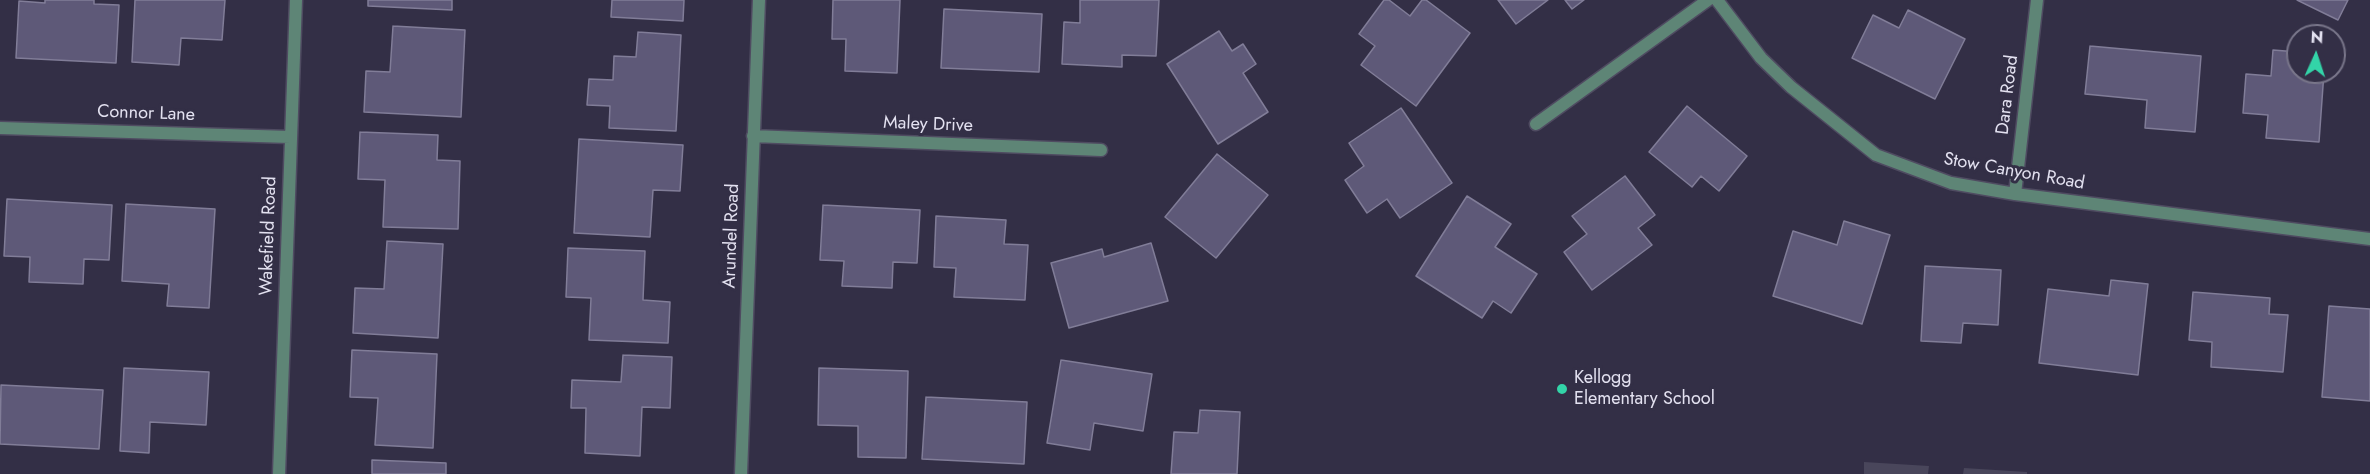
<!DOCTYPE html>
<html>
<head>
<meta charset="utf-8">
<style>
  body { margin:0 }
  #map { position:relative; width:2370px; height:474px; overflow:hidden; background:#332f46; font-family:Jost,sans-serif }
  canvas { display:block }
  .north { position:absolute; left:2286px; top:24px; width:60px; height:60px; box-sizing:border-box; background:#332f46; border:2px solid #79768a; border-radius:50%; rotate:3deg; font-size:16px; font-weight:700; line-height:24px; text-align:center; color:#e3e1f0 }
  .north::after { content:''; display:block; margin:auto; width:21px; height:27px; background:#33d4a8; clip-path:polygon(50% 0,100% 100%,50% 72%,0 100%) }
</style>
</head>
<body>
<div id="map">
<canvas width="2370" height="474"></canvas>
<div class="north">N</div>
</div>
<script>
const context = document.querySelector('canvas').getContext('2d');
context.lineJoin = 'round';
function fill(path, color) {
  context.fillStyle = color;
  context.fill(path, 'evenodd');
}
function poly(rows) {
  const path = new Path2D();
  for (const r of rows) {
    path.moveTo(r[0], r[1]);
    for (let i = 2; i < r.length; i += 2) path.lineTo(r[i], r[i + 1]);
  }
  return path;
}
function stroke(path, color, width, dash) {
  context.strokeStyle = color;
  context.lineWidth = width;
  context.lineCap = dash ? 'butt' : 'round';
  context.setLineDash(dash || []);
  context.stroke(path);
}
function label(font, color, halo, rows, align = 'center') {
  context.font = font + ' Jost,sans-serif';
  context.lineWidth = 6;
  context.setLineDash([]);
  context.textBaseline = 'middle';
  context.strokeStyle = halo;
  context.fillStyle = color;
  for (const [text, x, y, turn = 0] of rows) {
    context.save();
    context.translate(x, y);
    context.rotate((+turn || 0) * Math.PI / 180);
    context.textAlign = isNaN(turn) ? turn : align;
    if (halo) context.strokeText(text, 0, 0);
    context.fillText(text, 0, 0);
    context.restore();
  }
}
fill(poly([
  [1864,462,1929,466,1928,474,1864,474],
  [1964,468,2027,472,2027,474,1963,474]
]), '#49465b');
const building = poly([
  [45,0,94,0,94,4,119,5,116,63,16,58,19,1,45,3,45,0],
  [135,0,225,0,222,40,181,38,179,65,132,62,135,0],
  [368,0,452,0,452,10,368,6,368,0],
  [612,0,684,0,683,21,611,17,612,0],
  [833,0,900,0,897,73,845,71,846,39,832,39,833,0],
  [1080,0,1159,0,1156,56,1122,55,1122,67,1062,64,1064,22,1080,23,1080,0],
  [1384,0,1389,0,1410,16,1422,0,1426,0,1470,33,1416,106,1361,65,1375,46,1359,34,1384,0],
  [1498,0,1548,0,1516,24,1498,0],
  [1565,0,1584,0,1572,9,1565,0],
  [2297,0,2348,0,2338,20,2297,0],
  [944,9,1042,14,1039,72,941,68,944,9],
  [1908,10,1965,39,1935,99,1852,58,1873,15,1899,28,1908,10],
  [393,26,465,30,461,117,364,112,366,71,390,72,393,26],
  [1219,31,1232,51,1243,44,1256,64,1243,73,1268,112,1218,144,1167,64,1219,31],
  [638,32,681,35,676,131,609,128,610,106,587,105,589,79,613,80,614,56,636,57,638,32],
  [2090,46,2201,56,2195,132,2145,128,2147,100,2085,94,2090,46],
  [2273,50,2298,52,2298,72,2324,72,2319,142,2266,138,2268,115,2243,113,2246,74,2271,76,2273,50],
  [1687,106,1747,156,1719,191,1701,176,1692,187,1649,152,1687,106],
  [1401,108,1452,183,1400,218,1387,199,1367,213,1345,180,1364,166,1349,143,1401,108],
  [360,132,438,135,437,160,460,161,458,229,383,227,385,180,358,179,360,132],
  [579,139,683,145,680,191,653,190,650,237,574,233,579,139],
  [1217,154,1268,195,1216,258,1165,217,1217,154],
  [1625,176,1655,215,1638,228,1652,245,1592,290,1564,252,1587,234,1572,216,1625,176],
  [1467,196,1511,224,1495,247,1537,274,1511,313,1493,301,1482,318,1416,276,1467,196],
  [7,199,112,205,109,260,84,259,83,284,29,282,30,257,4,256,7,199],
  [126,204,215,209,209,308,167,306,169,284,122,281,126,204],
  [823,205,920,210,917,263,893,262,892,288,842,286,844,261,820,260,823,205],
  [936,216,1006,220,1004,244,1028,245,1025,300,954,297,956,268,934,267,936,216],
  [1844,221,1890,235,1862,324,1773,296,1793,231,1837,245,1844,221],
  [387,241,443,244,438,338,353,333,355,288,384,289,387,241],
  [1151,243,1168,301,1069,328,1051,263,1102,249,1104,257,1151,243],
  [568,248,645,251,643,300,670,302,668,343,589,340,591,298,566,297,568,248],
  [1925,266,2001,270,1998,325,1963,323,1961,343,1921,341,1925,266],
  [2111,280,2148,284,2138,375,2039,363,2048,289,2109,296,2111,280],
  [2193,292,2270,298,2269,314,2288,315,2283,372,2211,367,2212,342,2189,340,2193,292],
  [2329,306,2370,309,2370,401,2322,397,2329,306],
  [352,350,437,354,433,448,375,445,378,398,350,397,352,350],
  [623,355,672,357,670,408,642,407,640,456,585,453,586,408,571,408,572,380,621,382,623,355],
  [1061,360,1152,374,1143,431,1094,423,1090,450,1047,443,1061,360],
  [124,368,209,372,206,425,150,422,149,453,120,451,124,368],
  [819,368,908,371,906,458,858,457,858,426,818,425,819,368],
  [1,385,103,390,99,449,0,444,1,385],
  [926,397,1027,402,1024,464,922,459,926,397],
  [1200,410,1240,412,1237,474,1171,474,1174,432,1198,433,1200,410],
  [372,460,446,463,446,474,372,474,372,460]
]);
fill(building, '#5e5978');
stroke(building, '#817d98', 1.5);
const minor = poly([
  [1717,0,1761,58,1791,87,1876,155,1951,183,2015,194,2370,239],
  [1536,124,1708,0],
  [0,128,290,137],
  [753,136,1101,150],
  [2015,194,2037,0],
  [279,474,296,0],
  [741,474,759,0]
]);
stroke(minor, '#4f4b61', 15);
stroke(minor, '#5e8576', 12);
for (const [x, y, r, color] of [
  [1562,389,6,"#33d4a8"]
]) {
  const dot = new Path2D();
  dot.arc(x, y, r, 0, 2 * Math.PI);
  context.fillStyle = color;
  context.fill(dot);
  stroke(dot, '#332f46', 2);
}
label('18px', '#e3e1f0', '#332f46', [
  ["Dara Road",2008,95,-83],
  ["Connor Lane",146,114,2],
  ["Maley Drive",928,125,2],
  ["Stow Canyon Road",2014,172,10],
  ["Wakefield Road",269,236,-88],
  ["Arundel Road",732,236,-88]
]);
label('18px', '#e3e1f0', '#332f46', [
  ["Kellogg",1574,379],
  ["Elementary School",1574,400]
], 'left');
</script>
</body>
</html>
